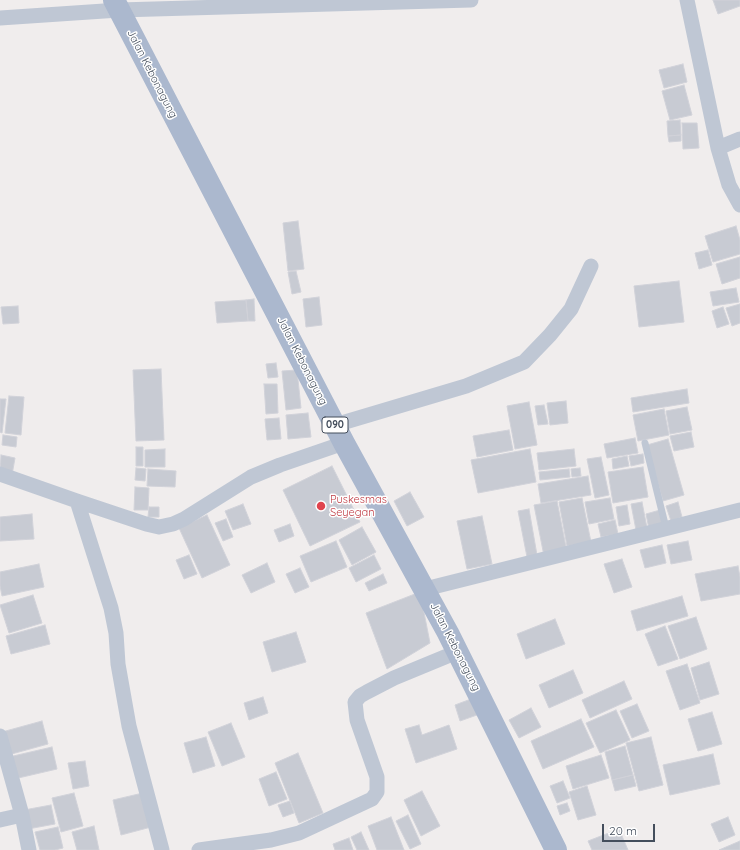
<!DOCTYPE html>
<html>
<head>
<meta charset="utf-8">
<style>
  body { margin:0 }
  #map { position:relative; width:740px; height:850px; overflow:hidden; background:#f0eded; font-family:Quicksand,sans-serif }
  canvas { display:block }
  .scale { position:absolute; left:602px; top:824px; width:53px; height:18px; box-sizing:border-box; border:2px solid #444e5c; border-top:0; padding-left:5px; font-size:12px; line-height:14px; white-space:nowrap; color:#444e5c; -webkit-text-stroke:3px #fff; paint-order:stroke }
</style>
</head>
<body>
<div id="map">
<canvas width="740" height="850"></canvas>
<div class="scale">20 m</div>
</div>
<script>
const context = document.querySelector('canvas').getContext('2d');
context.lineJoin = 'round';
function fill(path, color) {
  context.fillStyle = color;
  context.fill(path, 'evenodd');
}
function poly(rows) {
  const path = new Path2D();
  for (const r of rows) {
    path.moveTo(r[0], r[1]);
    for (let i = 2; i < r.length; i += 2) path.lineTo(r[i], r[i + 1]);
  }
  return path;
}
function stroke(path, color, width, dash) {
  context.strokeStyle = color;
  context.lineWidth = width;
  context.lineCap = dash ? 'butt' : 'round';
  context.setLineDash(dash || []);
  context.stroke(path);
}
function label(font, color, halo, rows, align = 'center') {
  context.font = font + ' Quicksand,sans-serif';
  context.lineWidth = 3;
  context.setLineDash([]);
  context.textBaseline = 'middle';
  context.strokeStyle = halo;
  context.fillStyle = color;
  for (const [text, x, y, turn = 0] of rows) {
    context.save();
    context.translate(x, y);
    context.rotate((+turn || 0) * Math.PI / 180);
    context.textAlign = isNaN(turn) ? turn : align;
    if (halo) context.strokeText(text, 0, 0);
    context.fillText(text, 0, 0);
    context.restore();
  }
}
const building = poly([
  [713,0,740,0,740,6,718,14,713,0],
  [683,64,687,82,664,88,659,70,683,64],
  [684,85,692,115,670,120,662,91,684,85],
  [680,120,681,135,668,136,667,121,680,120],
  [682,123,697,123,699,148,683,149,682,123],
  [681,135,681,141,669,142,668,136,681,135],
  [298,221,304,269,288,271,283,223,298,221],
  [736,226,740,240,740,254,713,262,705,236,736,226],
  [708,250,712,265,699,269,695,253,708,250],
  [740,257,740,278,722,284,716,264,740,257],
  [296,271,301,292,292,294,288,272,296,271],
  [679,281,684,322,639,327,634,286,679,281],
  [736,288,739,302,713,306,710,292,736,288],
  [319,297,322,325,306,327,303,299,319,297],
  [254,299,255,321,248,321,246,300,254,299],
  [246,300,248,321,217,323,215,302,246,300],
  [740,304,740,323,732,326,726,308,740,304],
  [18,306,19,323,3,324,1,307,18,306],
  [723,307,729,324,717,328,712,311,723,307],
  [276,363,278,377,268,378,266,364,276,363],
  [161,369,164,440,136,441,133,370,161,369],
  [297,370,301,408,286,410,282,371,297,370],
  [264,384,277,384,278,413,266,414,264,384],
  [687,389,689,403,633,412,631,398,687,389],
  [9,396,24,397,21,435,5,433,9,396],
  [0,399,6,399,2,433,0,432,0,399],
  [566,401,568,423,550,425,547,403,566,401],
  [529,402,537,445,515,449,507,406,529,402],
  [544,405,548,424,538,425,535,406,544,405],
  [687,407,692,430,670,434,666,411,687,407],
  [664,409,669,435,638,441,633,415,664,409],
  [308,413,311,437,288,439,286,415,308,413],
  [279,418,281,439,267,440,265,419,279,418],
  [509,430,513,450,477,457,473,436,509,430],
  [691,432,694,447,674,451,670,436,691,432],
  [3,435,17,437,16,447,2,445,3,435],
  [635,438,638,453,607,458,604,444,635,438],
  [668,439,684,495,663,501,647,445,668,439],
  [136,447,143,447,143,466,136,466,136,447],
  [165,449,165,467,145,467,145,450,165,449],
  [530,449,536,482,478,493,471,460,530,449],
  [574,449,576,466,539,470,537,453,574,449],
  [643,454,644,463,631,466,629,456,643,454],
  [1,455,15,458,12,475,0,473,1,455],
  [627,456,629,466,613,469,612,459,627,456],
  [601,457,609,495,595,498,587,459,601,457],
  [332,466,360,522,310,546,283,490,332,466],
  [643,467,648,497,613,503,608,472,643,467],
  [136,468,146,469,145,481,135,480,136,468],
  [580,468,581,476,572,477,571,469,580,468],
  [148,469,176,471,175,487,147,486,148,469],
  [569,469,570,477,540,480,539,472,569,469],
  [588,476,591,495,541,503,538,484,588,476],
  [135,487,149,488,148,510,134,510,135,487],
  [410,492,424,517,407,526,394,501,410,492],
  [582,498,591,542,567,546,559,502,582,498],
  [610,498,614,519,589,524,585,502,610,498],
  [557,501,567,552,544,556,534,505,557,501],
  [642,502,647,528,636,530,631,504,642,502],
  [678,502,682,517,671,521,666,506,678,502],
  [243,504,251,524,233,530,225,511,243,504],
  [627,505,630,524,619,526,616,507,627,505],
  [149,507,159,507,159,517,148,517,149,507],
  [529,509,537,555,527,557,518,511,529,509],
  [660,510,664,525,649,529,646,514,660,510],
  [32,514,34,539,0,541,0,517,32,514],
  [207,515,230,565,202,578,179,528,207,515],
  [482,516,492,564,467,569,457,521,482,516],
  [226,519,233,537,223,541,215,523,226,519],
  [615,520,618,534,601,537,598,524,615,520],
  [290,524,294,536,279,542,274,530,290,524],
  [362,527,376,552,352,565,339,540,362,527],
  [336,541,347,567,311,582,300,556,336,541],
  [688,541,692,560,671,564,667,545,688,541],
  [662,545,666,563,645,568,640,550,662,545],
  [189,555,197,574,184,579,176,560,189,555],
  [374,555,381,569,356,582,349,568,374,555],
  [622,559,632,587,614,593,604,564,622,559],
  [267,563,275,582,251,593,242,575,267,563],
  [39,564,44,587,2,596,0,586,0,572,39,564],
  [738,566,740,577,740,594,701,601,695,574,738,566],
  [300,568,309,587,295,593,286,574,300,568],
  [383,574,387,583,369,591,365,583,383,574],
  [420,592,430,643,387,669,366,613,420,592],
  [33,595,42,623,9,633,0,605,33,595],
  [682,596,688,616,637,631,631,611,682,596],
  [696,617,707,649,680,659,668,626,696,617],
  [555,619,565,644,526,659,517,634,555,619],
  [45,625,50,644,11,654,6,636,45,625],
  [665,626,678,659,658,666,645,634,665,626],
  [296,632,306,662,272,672,263,642,296,632],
  [709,662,719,694,700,700,691,668,709,662],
  [687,664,700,703,680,710,666,671,687,664],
  [573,670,583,693,549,708,539,685,573,670],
  [624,681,632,699,590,718,582,700,624,681],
  [263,697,268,713,249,720,244,703,263,697],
  [471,699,477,715,460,721,455,705,471,699],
  [637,704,649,731,632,738,620,711,637,704],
  [531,708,541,727,519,738,509,720,531,708],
  [616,710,630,740,600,753,586,723,616,710],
  [712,712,722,744,698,751,688,719,712,712],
  [581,719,594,747,543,769,531,741,581,719],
  [42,721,48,744,8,755,2,732,42,721],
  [231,723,245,757,222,766,208,732,231,723],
  [419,725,422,735,449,725,457,749,416,763,405,729,419,725],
  [206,737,215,766,193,773,184,743,206,737],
  [651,737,663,785,639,791,626,743,651,737],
  [625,746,633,775,612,780,605,752,625,746],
  [52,747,57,769,14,779,9,757,52,747],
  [298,753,323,813,299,823,275,763,298,753],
  [713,754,720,784,670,795,663,765,713,754],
  [601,755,609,778,573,789,566,766,601,755],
  [85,761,89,786,73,789,68,763,85,761],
  [276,772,287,799,269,806,259,779,276,772],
  [633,775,636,786,615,791,612,780,633,775],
  [563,781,570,798,557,803,550,786,563,781],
  [587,786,596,815,578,820,569,792,587,786],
  [422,791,440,826,421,836,404,800,422,791],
  [147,792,155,826,121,835,113,800,147,792],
  [74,793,83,826,61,832,52,798,74,793],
  [290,801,294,813,283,817,278,805,290,801],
  [567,803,570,811,560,815,557,806,567,803],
  [51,805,55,824,28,829,24,810,51,805],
  [408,815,421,844,410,849,396,821,408,815],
  [391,817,404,850,377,850,368,826,391,817],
  [728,817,735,835,719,842,711,824,728,817],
  [94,826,99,850,77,850,72,832,94,826],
  [58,827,63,848,55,850,40,850,35,832,58,827],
  [619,829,628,850,592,850,588,841,619,829],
  [361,832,369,850,357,850,351,837,361,832],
  [349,838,353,850,335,850,333,844,349,838],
  [740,841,740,850,719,850,740,841]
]);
fill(building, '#c8cbd3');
stroke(building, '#d1d2d9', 1);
stroke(poly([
  [645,443,666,528]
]), '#bfc7d4', 7);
stroke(poly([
  [687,0,718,148,729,185,740,205],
  [0,18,119,10,471,0],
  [718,148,740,139],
  [335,425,466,386,524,362,550,335,571,309,591,266],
  [0,474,77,501,146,524,159,527,173,524,184,519,251,477,280,465,344,443],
  [77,501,111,608,116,633,118,664,129,726,162,850],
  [425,589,740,510],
  [0,736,22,815,29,850],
  [0,820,22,815],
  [199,850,271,840,299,833,372,799,377,792,377,777,357,720,355,702,360,696,367,692,394,678,457,652]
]), '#bfc7d4', 15);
stroke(poly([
  [114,0,344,443,448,633,556,850]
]), '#abb8ce', 22);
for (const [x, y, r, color] of [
  [321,506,5,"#e0444e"]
]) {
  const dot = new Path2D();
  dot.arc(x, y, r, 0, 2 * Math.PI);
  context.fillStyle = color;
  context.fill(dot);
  stroke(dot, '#fff', 1.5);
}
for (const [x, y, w] of [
  [335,425,26]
]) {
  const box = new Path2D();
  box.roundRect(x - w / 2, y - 8, w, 16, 3);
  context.fillStyle = '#fff';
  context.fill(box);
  stroke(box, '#444e5c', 1);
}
label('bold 10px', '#444e5c', null, [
  ["090",335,425]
]);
label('11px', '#444e5c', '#fff', [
  ["Jalan Kebonagung",152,74,63],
  ["Jalan Kebonagung",302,361,63],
  ["Jalan Kebonagung",455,647,63]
]);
label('11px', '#be3a42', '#fff', [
  ["Puskesmas",330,500],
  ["Seyegan",330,513]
], 'left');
</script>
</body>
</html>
